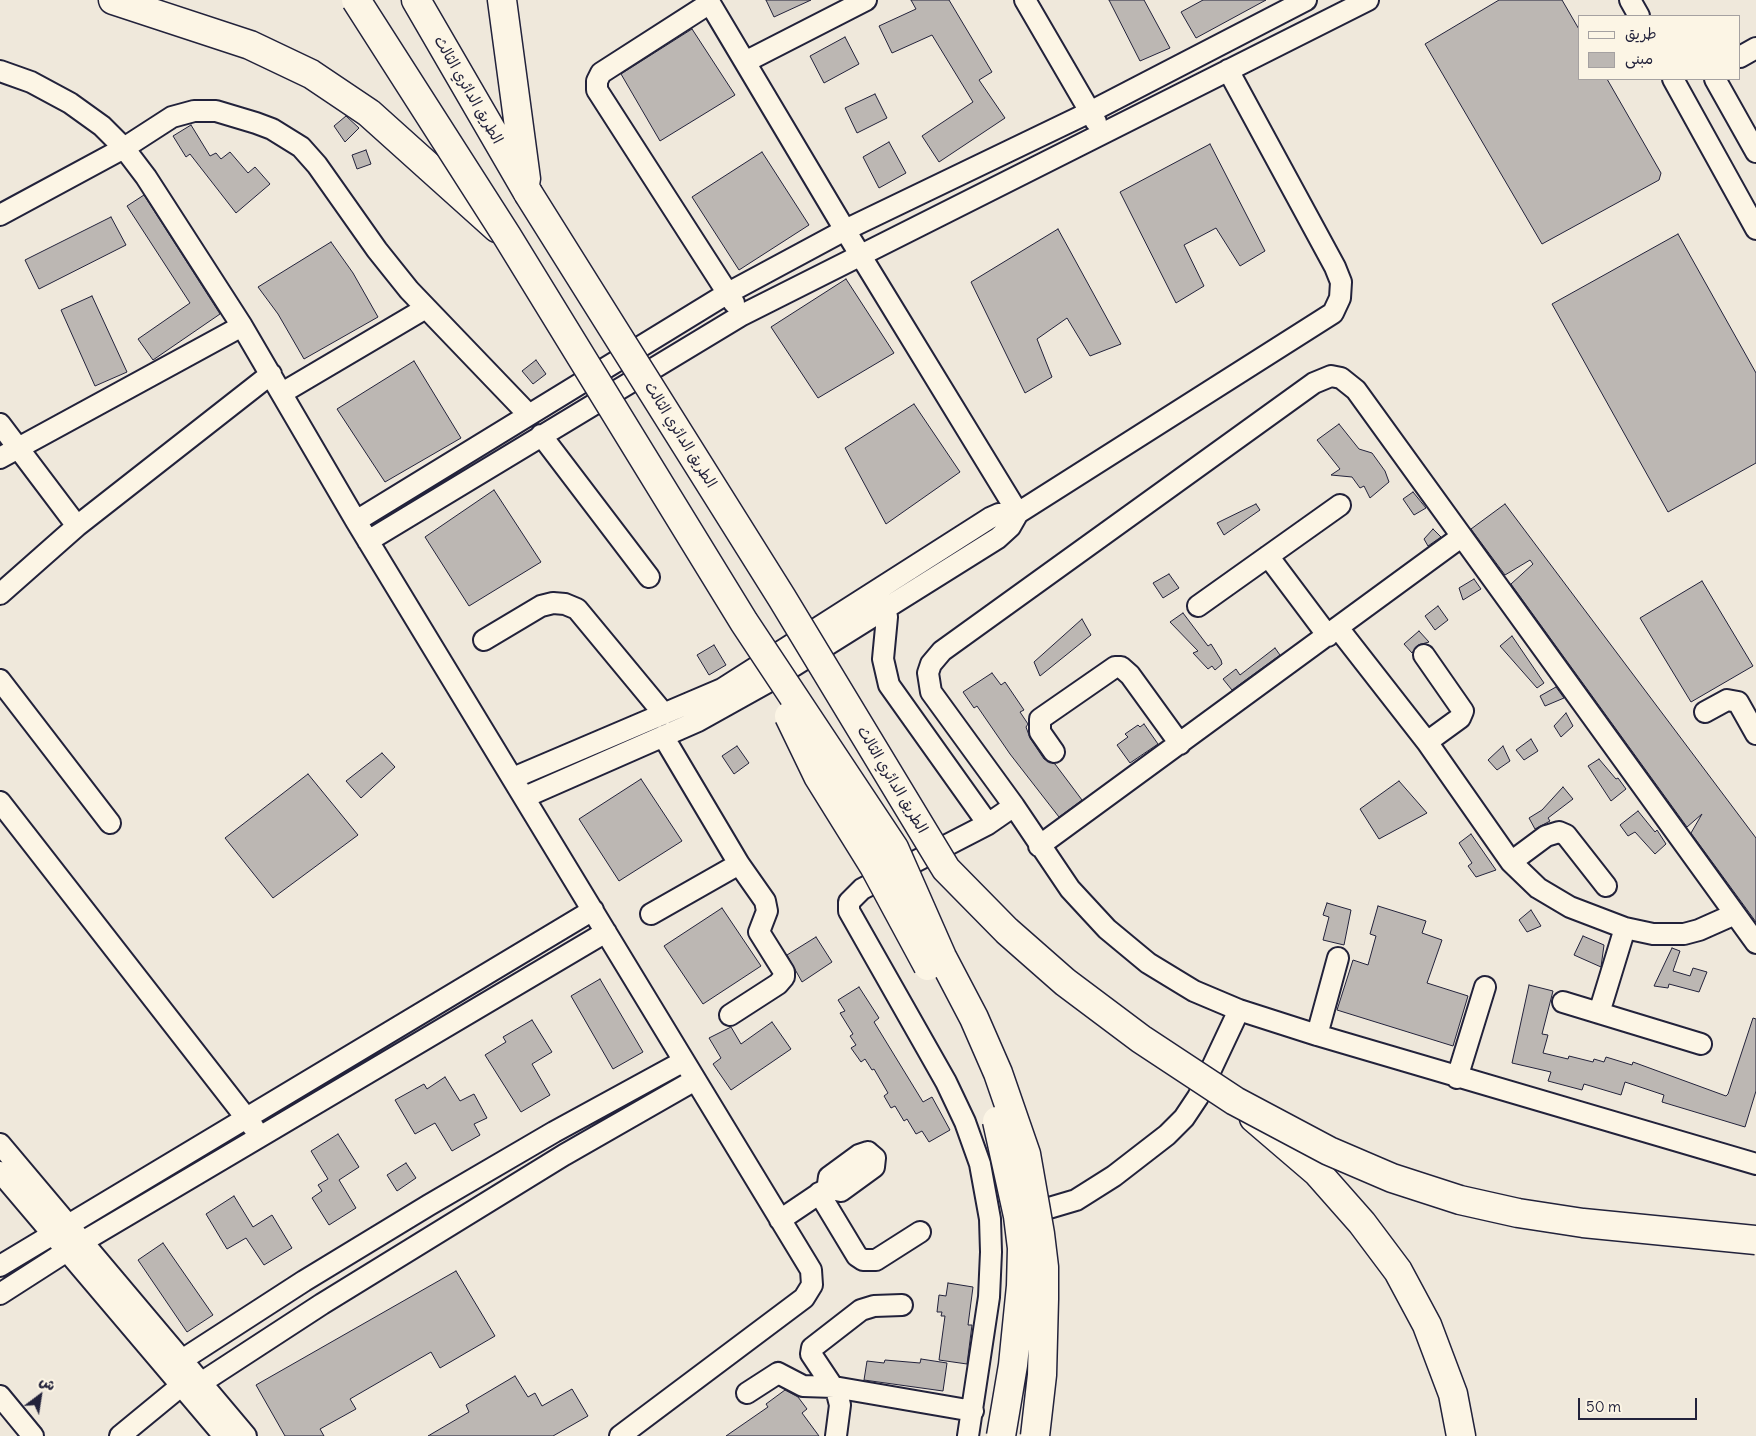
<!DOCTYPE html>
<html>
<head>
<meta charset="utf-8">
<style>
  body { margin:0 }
  #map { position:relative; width:1756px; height:1436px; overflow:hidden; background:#efe8db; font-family:Delius,"Playpen Sans Arabic",sans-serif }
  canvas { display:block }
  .legend { position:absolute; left:1578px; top:15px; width:162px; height:65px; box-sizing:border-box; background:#fcf5e5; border:1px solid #a5a1a1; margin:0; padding:6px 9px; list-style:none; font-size:15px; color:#22223b }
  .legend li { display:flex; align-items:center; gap:10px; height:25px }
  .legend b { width:25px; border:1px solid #a5a1a1 }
  .north { position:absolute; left:15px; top:1371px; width:50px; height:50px; -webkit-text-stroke:4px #fcf5e5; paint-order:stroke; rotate:31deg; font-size:14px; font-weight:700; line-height:20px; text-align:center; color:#22223b }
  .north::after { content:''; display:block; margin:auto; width:18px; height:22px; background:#22223b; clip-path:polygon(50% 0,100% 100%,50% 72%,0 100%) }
  .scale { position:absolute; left:1578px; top:1398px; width:119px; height:22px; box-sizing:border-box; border:2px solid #22223b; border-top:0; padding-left:6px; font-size:15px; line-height:18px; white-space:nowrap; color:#22223b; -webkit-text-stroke:4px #fcf5e5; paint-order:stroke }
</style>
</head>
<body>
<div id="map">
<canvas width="1756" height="1436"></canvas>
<ul class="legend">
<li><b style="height:6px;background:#fcf5e5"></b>طريق</li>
<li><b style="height:14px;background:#bcb7b3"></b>مبنى</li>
</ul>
<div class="north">ش</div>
<div class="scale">50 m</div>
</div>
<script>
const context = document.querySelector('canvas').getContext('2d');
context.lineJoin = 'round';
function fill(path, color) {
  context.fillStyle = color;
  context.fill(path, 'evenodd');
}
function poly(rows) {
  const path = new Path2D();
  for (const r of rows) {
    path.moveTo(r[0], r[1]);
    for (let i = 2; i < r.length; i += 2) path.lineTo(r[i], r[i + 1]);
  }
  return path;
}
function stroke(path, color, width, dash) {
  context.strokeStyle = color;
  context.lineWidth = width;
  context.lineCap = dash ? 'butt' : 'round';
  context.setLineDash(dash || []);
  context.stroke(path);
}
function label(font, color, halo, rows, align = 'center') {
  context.font = font + ' Delius,"Playpen Sans Arabic",sans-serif';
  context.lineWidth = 4.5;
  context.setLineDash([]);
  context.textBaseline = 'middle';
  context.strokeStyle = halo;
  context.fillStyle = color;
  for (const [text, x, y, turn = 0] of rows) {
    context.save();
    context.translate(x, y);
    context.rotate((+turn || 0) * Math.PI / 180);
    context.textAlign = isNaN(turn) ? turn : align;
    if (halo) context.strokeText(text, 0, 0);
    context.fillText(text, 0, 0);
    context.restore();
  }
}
const building = poly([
  [766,0,811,0,774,17,766,0],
  [911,0,949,0,992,72,979,80,1005,118,939,162,922,136,973,102,932,35,892,53,879,26,916,9,911,0],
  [1109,0,1144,0,1170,48,1140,61,1109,0],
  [1203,0,1266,0,1196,38,1181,12,1203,0],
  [1499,0,1562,0,1580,31,1580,79,1607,79,1661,173,1659,180,1542,244,1425,44,1499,0],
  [692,29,735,95,660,141,621,74,692,29],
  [845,37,859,64,824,83,810,56,845,37],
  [875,94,887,118,857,133,845,108,875,94],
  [346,116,359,128,345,142,334,126,346,116],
  [191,125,210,156,216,153,221,159,230,152,248,173,255,167,270,184,236,213,190,154,186,157,173,136,191,125],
  [889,142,906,173,879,188,863,157,889,142],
  [1210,144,1265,251,1240,266,1216,228,1184,245,1204,286,1176,303,1120,192,1210,144],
  [366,150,371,164,357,169,352,155,366,150],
  [762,152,809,225,739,270,692,197,762,152],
  [144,195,220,314,153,360,138,339,190,303,127,206,144,195],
  [111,217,126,245,39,289,25,260,111,217],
  [1058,229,1121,344,1090,356,1067,318,1037,339,1052,377,1025,393,971,282,1058,229],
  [1678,234,1756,373,1756,463,1668,512,1552,304,1678,234],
  [331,242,353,273,378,317,304,359,278,314,258,287,331,242],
  [846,279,894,353,818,398,771,327,846,279],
  [92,296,127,372,95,386,61,310,92,296],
  [536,360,546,374,533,384,522,371,536,360],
  [414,361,461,438,385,482,337,409,414,361],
  [914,404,960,472,886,524,845,448,914,404],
  [1339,424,1359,449,1372,453,1385,471,1389,482,1370,498,1364,486,1360,488,1352,477,1331,475,1340,469,1317,440,1339,424],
  [494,490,541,562,469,606,425,537,494,490],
  [1413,492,1426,508,1414,515,1403,499,1413,492],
  [1256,504,1260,510,1224,535,1217,523,1256,504],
  [1505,504,1756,838,1756,922,1691,833,1702,814,1687,827,1511,584,1533,564,1530,560,1505,575,1471,529,1505,504],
  [1433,529,1441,537,1428,546,1424,539,1433,529],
  [1169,574,1179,588,1163,598,1153,583,1169,574],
  [1474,579,1481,589,1463,600,1459,588,1474,579],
  [1702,581,1753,666,1691,702,1640,618,1702,581],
  [1438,606,1448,620,1435,630,1425,616,1438,606],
  [1183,613,1208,646,1211,644,1221,660,1222,664,1215,670,1212,666,1208,669,1193,653,1198,651,1170,622,1183,613],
  [1082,619,1091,635,1040,676,1034,662,1082,619],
  [1419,631,1429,642,1418,645,1412,653,1404,644,1419,631],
  [1512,636,1544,683,1537,688,1500,646,1512,636],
  [714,645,726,665,709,675,697,655,714,645],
  [1275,648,1280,655,1232,690,1223,679,1236,669,1240,675,1275,648],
  [992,673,1001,685,1005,682,1024,710,1020,712,1028,724,1026,727,1030,738,1044,759,1055,764,1082,800,1059,817,1010,754,977,706,974,708,963,692,992,673],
  [1556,687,1564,698,1545,706,1540,696,1556,687],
  [1566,713,1573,726,1561,737,1554,726,1566,713],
  [1144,724,1158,744,1130,763,1117,745,1128,737,1125,734,1138,725,1140,727,1144,724],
  [1531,739,1538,751,1524,760,1516,750,1531,739],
  [737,746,749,763,734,774,722,756,737,746],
  [1503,746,1510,761,1497,770,1488,760,1503,746],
  [382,753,395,767,361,798,346,781,382,753],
  [1599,759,1616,779,1618,778,1626,789,1611,801,1588,766,1599,759],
  [308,774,358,835,273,898,225,838,308,774],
  [641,779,682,841,619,881,579,819,641,779],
  [1399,781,1427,813,1379,839,1360,809,1399,781],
  [1563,787,1573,799,1548,818,1550,821,1535,829,1529,818,1542,810,1563,787],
  [1638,811,1655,832,1657,830,1666,844,1655,854,1635,832,1628,836,1620,825,1638,811],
  [1471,834,1496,870,1476,877,1468,866,1472,863,1459,843,1471,834],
  [1327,903,1351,910,1344,945,1323,940,1329,917,1323,915,1327,903],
  [1378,906,1426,921,1422,933,1442,940,1427,983,1468,996,1453,1046,1337,1010,1353,960,1368,965,1376,936,1370,934,1378,906],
  [722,908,761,966,703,1004,664,946,722,908],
  [1531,910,1541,926,1527,932,1519,920,1531,910],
  [1583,936,1604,945,1601,967,1574,955,1583,936],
  [816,937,832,962,802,982,787,955,816,937],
  [1672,948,1680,951,1673,971,1690,976,1693,968,1707,972,1699,992,1669,984,1668,988,1654,986,1672,948],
  [600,979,643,1052,613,1069,571,996,600,979],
  [1529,985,1553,991,1542,1034,1548,1035,1543,1053,1568,1059,1569,1056,1593,1062,1594,1059,1604,1062,1606,1057,1632,1065,1633,1062,1726,1096,1728,1094,1753,1018,1756,1019,1756,1091,1745,1127,1662,1102,1664,1095,1625,1082,1621,1095,1584,1084,1582,1090,1548,1081,1551,1072,1512,1063,1529,985],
  [859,987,879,1018,874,1022,923,1102,932,1097,950,1130,929,1142,922,1131,916,1134,907,1119,904,1121,895,1106,891,1108,884,1096,888,1093,874,1069,872,1070,865,1059,861,1062,851,1048,856,1045,850,1036,853,1034,840,1013,845,1011,838,1000,859,987],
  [532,1020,552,1052,532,1064,550,1095,521,1112,485,1055,506,1042,503,1037,532,1020],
  [772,1022,791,1049,731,1090,713,1064,721,1058,709,1038,731,1027,741,1044,772,1022],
  [445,1077,460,1101,474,1094,487,1118,474,1124,480,1135,452,1151,435,1123,415,1134,395,1100,424,1084,427,1089,445,1077],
  [338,1134,359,1167,339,1180,356,1208,329,1225,312,1198,322,1191,318,1185,328,1179,311,1151,338,1134],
  [406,1163,416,1178,397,1191,387,1175,406,1163],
  [234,1196,253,1227,272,1215,292,1248,264,1265,246,1238,227,1249,206,1214,234,1196],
  [163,1243,213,1315,187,1332,138,1260,163,1243],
  [456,1271,495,1336,440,1368,431,1352,350,1399,356,1409,320,1429,324,1436,285,1436,256,1385,456,1271],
  [948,1283,973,1287,968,1325,972,1325,967,1364,939,1360,945,1316,941,1316,942,1312,937,1312,939,1295,946,1296,948,1283],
  [921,1359,947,1363,943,1391,864,1380,867,1361,884,1363,885,1360,920,1363,921,1359],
  [515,1376,528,1397,535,1393,542,1406,572,1389,588,1416,553,1436,428,1436,469,1412,466,1405,515,1376],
  [785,1390,798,1397,807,1409,802,1413,819,1436,726,1436,768,1407,766,1404,785,1390]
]);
fill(building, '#bcb7b3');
stroke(building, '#22223b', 1);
const minor = poly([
  [708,0,845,230,1018,513],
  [1025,0,1096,122],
  [1630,0,1639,16],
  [710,3,601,73,597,81,597,90,734,303],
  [1740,57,1756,48],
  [745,62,866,0],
  [0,71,31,82,70,103,102,126,124,148,146,177,242,326,356,521,811,1270,812,1285,804,1298,620,1436],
  [1673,79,1756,229],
  [1715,79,1756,152],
  [0,215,124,148,172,117,194,111,216,111,256,123,272,129,301,147,317,165,377,250,409,290,528,414],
  [282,393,426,308],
  [0,424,77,526],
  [541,435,649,577],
  [0,458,242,326],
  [356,521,728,293,845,230,1090,112,1306,0],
  [368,541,742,315,1368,0],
  [1268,556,1328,636],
  [0,594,77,526,271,374],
  [879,598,885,608,887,617,883,659,889,685,988,824],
  [1198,606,1340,505],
  [1338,628,1427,742,1511,862,1538,888,1570,907,1625,928,1653,934,1684,934,1699,930,1735,914],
  [484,640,541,606,553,603,565,604,577,609,664,714],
  [1424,655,1463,711,1460,718,1427,742],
  [0,680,110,823],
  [1705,712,1727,700,1738,702,1756,734],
  [663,736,739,864,765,901,767,911,759,932,784,972,784,977,778,984,730,1015],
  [1054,752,1040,732,1040,719,1115,667,1121,667,1130,675,1180,744],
  [513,778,722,689,990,518,999,514,1018,513],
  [525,797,698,721,768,682,998,538,1010,527,1018,513,1333,313,1340,298,1341,282,1335,267,1228,70],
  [0,802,254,1128],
  [1039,846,1461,537],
  [1511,862,1546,836,1559,832,1566,835,1606,886],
  [651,914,739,864],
  [1756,943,1356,390,1341,378,1331,376,1314,383,942,651,931,664,928,673,931,692,1014,806,1070,889,1107,929,1148,963,1194,991,1239,1010,1317,1035,1756,1164],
  [1563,1002,1701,1044],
  [1599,1013,1625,928],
  [1317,1035,1338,958],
  [1457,1078,1485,987],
  [0,1144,246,1436],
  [868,1152,875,1158,874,1167,841,1191,831,1189,828,1184,829,1177,859,1155,868,1152],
  [0,1172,224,1436],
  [819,1193,857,1256,863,1260,876,1260,920,1232],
  [1024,1213,1049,1208,1076,1200,1114,1176,1167,1135,1184,1118,1198,1097,1239,1010],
  [780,1220,829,1187],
  [0,1266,593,910],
  [0,1294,67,1251,606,932],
  [168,1369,304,1281,429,1205,554,1132,684,1061],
  [187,1392,322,1304,564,1155,695,1080],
  [747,1393,778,1373,803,1386,834,1387,973,1411],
  [0,1396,33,1436],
  [120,1436,182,1385],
  [836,1436,840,1405,837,1393,811,1354,812,1348,861,1310,874,1306,902,1305],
  [968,1436,989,1297,991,1252,990,1219,980,1164,965,1122,946,1082,849,911,849,902,862,889,988,824,1014,806]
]);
const highway = poly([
  [113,0,250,45,311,74,369,113,497,228],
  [416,0,528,193],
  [502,0,526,179],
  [1254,1118,1317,1172,1362,1223,1398,1271,1427,1325,1453,1394,1461,1436]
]);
stroke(minor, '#22223b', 24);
stroke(highway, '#22223b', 31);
stroke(minor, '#fcf5e5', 20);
stroke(highway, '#fcf5e5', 28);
const highwayBridge = poly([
  [356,0,507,236,744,622,894,848,942,957,974,1018,998,1073,1026,1154,1040,1234,1044,1267,1044,1299,1042,1375,1035,1436],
  [528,193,782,598,946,869,1007,931,1065,982,1141,1039,1235,1101,1329,1151,1392,1178,1460,1200,1518,1213,1583,1223,1756,1240],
  [789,716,818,776,874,866,928,966],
  [997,1121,1018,1216,1022,1248,1021,1286,1013,1365,1001,1436]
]);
stroke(highwayBridge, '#22223b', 31, []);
stroke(highwayBridge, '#fcf5e5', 28);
label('15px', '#22223b', '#fcf5e5', [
  ["الطريق الدائري الثالث",468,90,60],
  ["الطريق الدائري الثالث",680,435,58],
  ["الطريق الدائري الثالث",892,780,59]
]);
</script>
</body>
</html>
